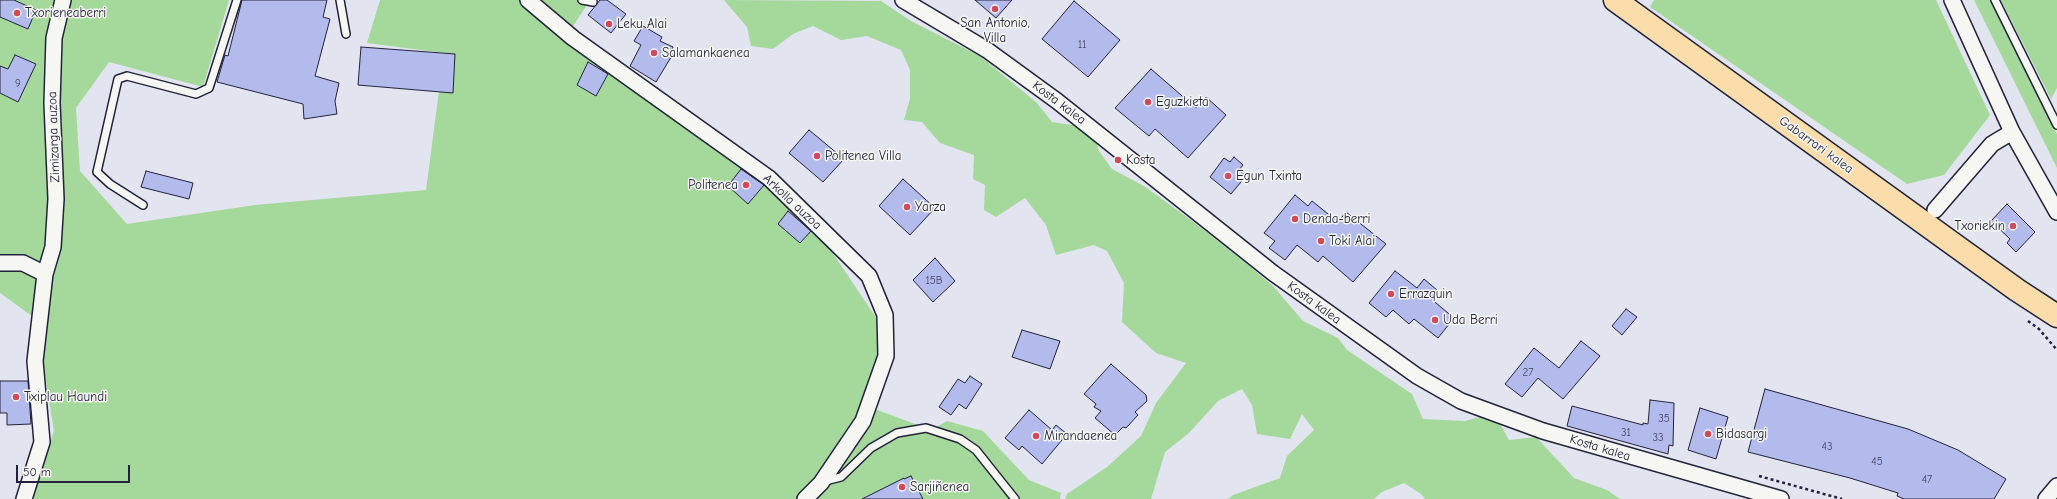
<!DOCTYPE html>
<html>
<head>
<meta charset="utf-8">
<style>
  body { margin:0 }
  #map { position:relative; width:2057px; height:499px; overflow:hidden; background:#e2e4f0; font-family:"Comic Neue",sans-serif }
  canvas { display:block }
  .scale { position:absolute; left:16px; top:465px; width:114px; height:18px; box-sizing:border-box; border:2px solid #22223b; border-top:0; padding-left:5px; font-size:12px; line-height:14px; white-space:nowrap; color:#22223b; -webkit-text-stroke:3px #f6f6f2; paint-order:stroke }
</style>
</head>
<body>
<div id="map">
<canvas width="2057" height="499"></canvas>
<div class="scale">50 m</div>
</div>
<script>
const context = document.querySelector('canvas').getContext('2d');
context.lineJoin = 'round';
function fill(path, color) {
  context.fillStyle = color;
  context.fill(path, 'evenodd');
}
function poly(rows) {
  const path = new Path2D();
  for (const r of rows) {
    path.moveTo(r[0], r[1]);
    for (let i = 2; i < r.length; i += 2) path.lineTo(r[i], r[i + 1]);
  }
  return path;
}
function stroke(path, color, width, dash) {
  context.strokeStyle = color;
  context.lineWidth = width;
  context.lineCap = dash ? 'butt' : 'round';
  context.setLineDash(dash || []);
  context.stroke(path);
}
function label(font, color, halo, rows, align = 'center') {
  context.font = font + ' "Comic Neue",sans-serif';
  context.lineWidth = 3;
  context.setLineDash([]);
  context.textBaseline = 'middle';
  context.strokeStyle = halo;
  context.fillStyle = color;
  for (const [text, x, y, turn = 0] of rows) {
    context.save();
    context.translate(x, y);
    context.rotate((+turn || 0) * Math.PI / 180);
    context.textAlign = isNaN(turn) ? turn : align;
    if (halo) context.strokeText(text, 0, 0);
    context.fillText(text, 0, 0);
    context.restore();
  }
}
fill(poly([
  [0,0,229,0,203,87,109,62,76,108,80,171,127,224,255,205,426,190,444,53,367,43,380,0,590,0,570,31,769,178,826,243,885,331,867,406,931,430,947,421,983,431,1029,480,1061,493,1060,499,29,499,54,431,36,319,0,293],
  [724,0,881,1,911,21,980,56,1037,103,1052,122,1092,128,1099,151,1112,169,1144,186,1195,223,1248,265,1273,286,1303,321,1338,338,1347,350,1412,394,1423,419,1465,421,1494,413,1509,440,1536,437,1574,478,1607,490,1620,499,1425,499,1421,494,1404,483,1382,492,1374,499,1228,499,1233,495,1280,478,1287,456,1314,430,1302,414,1290,439,1257,434,1252,405,1242,389,1218,401,1189,433,1165,452,1151,499,1065,499,1067,494,1107,467,1141,436,1156,403,1186,363,1156,353,1122,322,1124,283,1107,251,1094,245,1056,255,1046,225,1025,198,996,217,984,210,985,185,973,179,974,155,940,143,922,122,904,120,910,98,910,70,901,50,867,36,841,40,813,26,793,34,773,49,751,46,747,27],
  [1654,0,1936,0,1990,115,1944,175,1907,184,1650,7],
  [1974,0,1990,0,2057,134,2057,168],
  [2001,0,2057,0,2057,88,2051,99]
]), '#a5d99b');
const building = poly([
  [0,0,14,0,36,10,28,29,0,17,0,0],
  [242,0,327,0,323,17,330,19,315,76,339,83,335,101,337,114,304,119,303,104,217,82,225,55,228,56,242,0],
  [600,0,607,0,626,14,611,33,588,15,600,0],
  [975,0,1012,0,996,18,975,0],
  [1074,1,1120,40,1088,77,1042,39,1074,1],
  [643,26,662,37,660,41,673,47,671,53,673,54,656,82,630,66,641,45,634,41,643,26],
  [361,47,455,54,453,93,358,85,361,47],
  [15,55,36,64,18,102,0,93,0,66,8,69,15,55],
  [588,62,608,74,596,96,577,85,588,62],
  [1151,69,1196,108,1206,97,1226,115,1188,158,1155,129,1149,136,1115,108,1151,69],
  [809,130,844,159,823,182,789,153,809,130],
  [1234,157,1243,165,1239,170,1246,176,1231,194,1210,177,1224,158,1230,162,1234,157],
  [741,169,764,185,748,204,728,186,741,169],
  [146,171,193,183,189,199,141,187,146,171],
  [903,179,935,208,910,235,879,206,903,179],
  [1295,195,1308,206,1312,201,1338,222,1346,212,1386,244,1353,282,1323,256,1318,262,1297,245,1285,260,1269,248,1275,241,1264,233,1295,195],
  [2007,204,2035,232,2016,252,2007,243,2010,239,1991,221,2007,204],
  [788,211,811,231,800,243,778,224,788,211],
  [935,258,955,281,933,302,913,280,935,258],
  [1395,271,1417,288,1424,279,1437,290,1430,298,1454,318,1438,338,1414,319,1409,324,1393,310,1386,317,1369,303,1395,271],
  [1626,309,1637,317,1622,335,1612,326,1626,309],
  [1022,330,1060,341,1050,369,1012,357,1022,330],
  [1581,341,1600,356,1563,399,1538,378,1522,397,1505,384,1534,348,1559,368,1581,341],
  [1111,364,1146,395,1147,401,1135,412,1138,415,1126,428,1123,427,1115,435,1095,418,1101,411,1094,407,1096,404,1084,394,1111,364],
  [970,376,982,384,966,409,959,404,951,415,939,407,958,379,965,383,970,376],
  [0,381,28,381,31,424,7,425,7,413,0,413,0,381],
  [1765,389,1908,429,1958,450,2006,479,1994,499,1904,499,1897,496,1898,493,1850,478,1748,452,1765,389],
  [1650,400,1674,403,1673,446,1669,445,1668,454,1567,426,1572,406,1643,425,1643,423,1648,424,1650,400],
  [1700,408,1728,417,1716,459,1688,450,1700,408],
  [1029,410,1052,430,1056,425,1067,434,1042,464,1022,446,1019,450,1005,438,1029,410],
  [911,476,923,499,862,499,904,478,904,479,911,476]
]);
fill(building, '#b3bbec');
stroke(building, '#22223b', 1);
const service = poly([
  [340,0,346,34],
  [582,0,593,2],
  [1995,0,2057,125],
  [143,205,110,184,97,172,118,79,127,76,196,94,209,88,237,0],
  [825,481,841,477,871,448,897,433,926,428,960,439,976,450,1015,499]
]);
const minor = poly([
  [528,0,573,38,769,178,869,276,885,315,886,356,863,421,821,483,805,499],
  [903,0,987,50,1057,101,1273,273,1417,376,1461,401,1543,431,1781,499],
  [1952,0,2012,132,2057,212],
  [1935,210,1992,144,2012,132],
  [0,263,23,263,45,274,53,247,56,199,52,103,54,38,63,0],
  [24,499,42,442,35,361,45,274],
  [2046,499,2057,486]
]);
const primary = poly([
  [1615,0,2017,290,2057,316]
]);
stroke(service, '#22223b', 10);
stroke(minor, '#22223b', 18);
stroke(primary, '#22223b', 25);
stroke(poly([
  [2028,321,2039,329,2057,350],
  [1759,476,1842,499]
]), '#22223b', 2.5, [3, 3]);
stroke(service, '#f6f6f2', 7);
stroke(minor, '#f6f6f2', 15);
stroke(primary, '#faddab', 22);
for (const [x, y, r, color] of [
  [995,9,4,"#d1495b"],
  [17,13,4,"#d1495b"],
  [609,24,4,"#d1495b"],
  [654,53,4,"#d1495b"],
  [1148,102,4,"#d1495b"],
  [817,156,4,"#d1495b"],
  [1118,160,4,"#d1495b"],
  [1228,176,4,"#d1495b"],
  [746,185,4,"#d1495b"],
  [907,207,4,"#d1495b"],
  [1295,219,4,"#d1495b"],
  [2013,226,4,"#d1495b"],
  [1321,241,4,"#d1495b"],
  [1391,294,4,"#d1495b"],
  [1435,320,4,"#d1495b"],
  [16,397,4,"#d1495b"],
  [1708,434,4,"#d1495b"],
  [1036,436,4,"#d1495b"],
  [902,487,4,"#d1495b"]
]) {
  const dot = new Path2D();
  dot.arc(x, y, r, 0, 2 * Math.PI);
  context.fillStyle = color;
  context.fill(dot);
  stroke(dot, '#f6f6f2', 1.5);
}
label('11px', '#464867', null, [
  ["11",1082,45],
  ["9",18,84],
  ["15B",934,281],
  ["27",1528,373],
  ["35",1664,419],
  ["31",1626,433],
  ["33",1658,438],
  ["43",1827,447],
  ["45",1877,462],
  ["47",1927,480]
]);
label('13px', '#22223b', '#f6f6f2', [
  ["Txorieneaberri",25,13],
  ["San Antonio,",995,23,"center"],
  ["Villa",995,38,"center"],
  ["Leku Alai",617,24],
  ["Salamankaenea",662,53],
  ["Eguzkieta",1156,102],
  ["Politenea Villa",825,156],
  ["Kosta",1126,160],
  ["Egun Txinta",1236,176],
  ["Politenea",738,185,"right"],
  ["Yarza",915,207],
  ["Denda-berri",1303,219],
  ["Txoriekin",2005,226,"right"],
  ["Toki Alai",1329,241],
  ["Errazquin",1399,294],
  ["Uda Berri",1443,320],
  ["Txiplau Haundi",24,397],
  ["Bidasargi",1716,434],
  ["Mirandaenea",1044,436],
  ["Sarjiñenea",910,487]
], 'left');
label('13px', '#22223b', '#f6f6f2', [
  ["Kosta kalea",1059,103,37],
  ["Zimizarga auzoa",54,137,-92],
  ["Gabarrari kalea",1816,145,36],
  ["Arkolla auzoa",792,202,43],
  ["Kosta kalea",1314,303,36],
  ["Kosta kalea",1600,448,17]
]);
</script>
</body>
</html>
